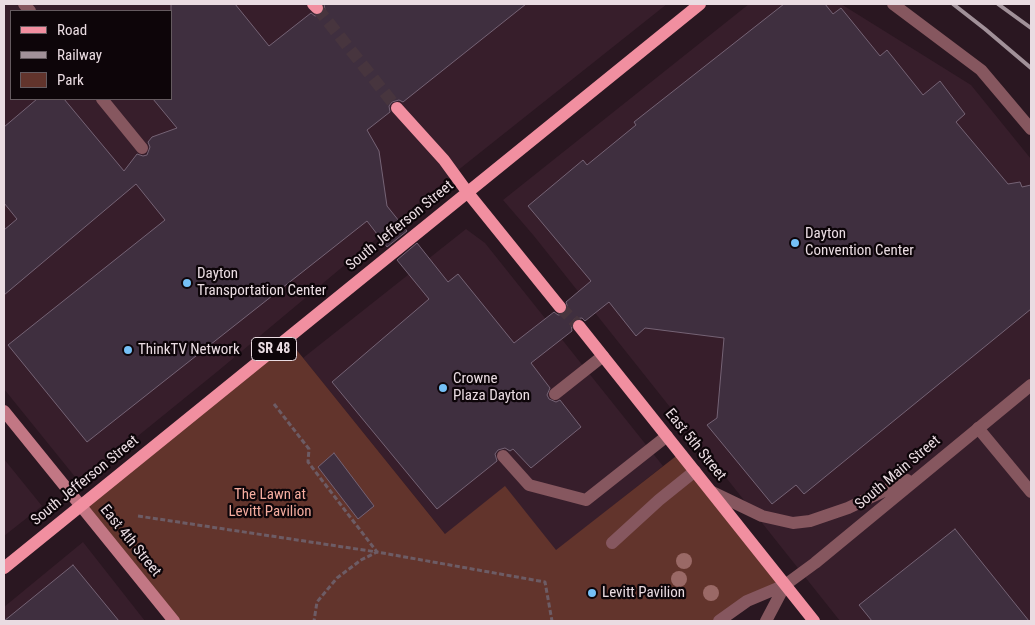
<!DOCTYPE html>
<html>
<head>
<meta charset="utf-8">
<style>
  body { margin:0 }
  #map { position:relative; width:1035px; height:625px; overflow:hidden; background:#2a1721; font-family:"Roboto Condensed",sans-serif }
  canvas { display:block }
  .frame { position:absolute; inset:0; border:5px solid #eadce2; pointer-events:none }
  .legend { position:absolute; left:10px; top:10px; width:162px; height:90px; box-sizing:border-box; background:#0d0509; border:1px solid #655b60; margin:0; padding:6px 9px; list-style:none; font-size:15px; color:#eadce2 }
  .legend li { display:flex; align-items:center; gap:10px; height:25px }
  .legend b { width:25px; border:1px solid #655b60 }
</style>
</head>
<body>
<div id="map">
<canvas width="1035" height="625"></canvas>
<div class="frame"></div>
<ul class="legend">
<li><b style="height:6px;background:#f18fa0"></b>Road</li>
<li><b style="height:6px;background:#a19199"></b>Railway</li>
<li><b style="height:14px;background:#62342c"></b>Park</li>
</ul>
</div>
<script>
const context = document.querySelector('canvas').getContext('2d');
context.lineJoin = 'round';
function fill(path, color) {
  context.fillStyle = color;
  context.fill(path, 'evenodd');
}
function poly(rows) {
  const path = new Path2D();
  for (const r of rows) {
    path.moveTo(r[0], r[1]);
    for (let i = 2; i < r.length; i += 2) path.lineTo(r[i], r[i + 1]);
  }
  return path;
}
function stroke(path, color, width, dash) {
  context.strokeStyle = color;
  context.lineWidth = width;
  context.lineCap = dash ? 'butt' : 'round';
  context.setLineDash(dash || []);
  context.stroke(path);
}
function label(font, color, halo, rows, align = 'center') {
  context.font = font + ' "Roboto Condensed",sans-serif';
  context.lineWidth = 4.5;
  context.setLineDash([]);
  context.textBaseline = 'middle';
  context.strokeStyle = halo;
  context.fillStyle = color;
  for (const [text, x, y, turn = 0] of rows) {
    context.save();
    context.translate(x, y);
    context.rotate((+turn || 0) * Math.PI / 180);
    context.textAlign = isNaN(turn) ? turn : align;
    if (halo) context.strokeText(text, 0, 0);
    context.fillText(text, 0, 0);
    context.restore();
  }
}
fill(poly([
  [4,4,667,4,462,167,218,371,80,483,4,389],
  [11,11,171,11,171,99,11,99],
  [749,4,841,4,971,85,1031,159,1031,621,840,621,534,236,503,200],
  [466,229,485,243,663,466,556,551,445,534,303,358],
  [4,459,42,506,4,536],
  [83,542,145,621,4,621,4,607]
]), '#371e2b');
fill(poly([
  [287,338,445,534,505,486,556,550,680,453,785,585,719,621,174,621,81,506]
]), '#62342c');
const building = poly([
  [171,4,235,4,269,46,311,13,315,16,322,14,325,10,324,4,526,4,403,102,399,100,392,102,389,106,390,112,367,130,379,151,387,206,407,231,387,247,367,221,87,442,8,345,165,220,136,184,4,295,4,230,17,219,4,203,4,127,37,99,64,99,124,171,137,154,143,156,147,155,150,147,148,142,152,137,177,128,153,99,171,99,171,4],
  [784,4,825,4,833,14,841,8,880,56,887,50,923,95,940,81,965,114,956,122,1008,184,1020,182,1022,187,1031,185,1031,309,804,494,796,485,772,504,707,425,717,418,724,338,645,328,636,336,609,302,585,321,582,318,574,319,571,324,572,331,531,363,550,388,547,395,549,399,556,402,560,400,581,427,531,468,513,449,510,451,505,448,498,450,495,454,497,461,437,509,332,382,429,299,397,260,417,243,448,282,458,274,514,343,554,312,558,315,565,314,568,309,566,302,591,281,528,206,583,160,587,165,636,125,634,122,784,4],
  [334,453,374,506,358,519,318,467,334,453],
  [955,529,1029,621,872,621,859,605,955,529],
  [73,565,119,621,4,621,73,565]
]);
fill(building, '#3f2f3f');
stroke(building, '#756375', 1);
stroke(poly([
  [317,8,397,108],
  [560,307,579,326]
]), '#47353e', 12, [12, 6]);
stroke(poly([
  [274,404,309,449,308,462,377,552,545,582,552,621],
  [138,516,377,552,361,560,337,578,317,602,314,621]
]), '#6d5c65', 3, [5, 2.5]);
stroke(poly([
  [24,4,30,11],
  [893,4,981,70,1031,129],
  [102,99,142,148],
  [555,394,603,356],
  [978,428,1031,492],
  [503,456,529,485,586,500,667,436],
  [612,543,659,500,695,471]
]), '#86575f', 12);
stroke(poly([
  [712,492,762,516,793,523,810,521,848,508,907,480],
  [719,621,747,601,785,585,815,563,1031,385],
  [766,621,785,585]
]), '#86575f', 12);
stroke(poly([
  [4,411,174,621]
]), '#c27784', 12);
stroke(poly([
  [313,4,317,8],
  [397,108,444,160,468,193,560,307],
  [579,326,814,621],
  [4,568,700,4]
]), '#f18fa0', 12);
stroke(poly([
  [953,4,985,29,1031,68],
  [998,4,1031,28]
]), '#a19199', 4);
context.fillStyle = '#9a6966';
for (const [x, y] of [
  [684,561],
  [679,579],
  [711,593]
]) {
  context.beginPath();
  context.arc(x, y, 8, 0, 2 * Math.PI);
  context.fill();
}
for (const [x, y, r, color] of [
  [795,243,5,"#75c0f6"],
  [187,283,5,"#75c0f6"],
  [128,350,5,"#75c0f6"],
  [443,388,5,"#75c0f6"],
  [592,593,5,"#75c0f6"]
]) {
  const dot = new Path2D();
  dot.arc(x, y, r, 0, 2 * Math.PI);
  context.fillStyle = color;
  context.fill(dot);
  stroke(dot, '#0d0509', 2);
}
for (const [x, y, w] of [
  [274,349,45]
]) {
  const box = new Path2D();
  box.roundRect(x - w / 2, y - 11.5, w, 23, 4);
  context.fillStyle = '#0d0509';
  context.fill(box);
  stroke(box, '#eadce2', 1);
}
label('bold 14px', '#eadce2', null, [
  ["SR 48",274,349]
]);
label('15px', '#eadce2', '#0d0509', [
  ["South Jefferson Street",400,226,-39],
  ["East 5th Street",695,445,51],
  ["South Main Street",898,473,-40],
  ["South Jefferson Street",85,481,-39],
  ["East 4th Street",130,541,51]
]);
label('15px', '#eadce2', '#0d0509', [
  ["Dayton",805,234],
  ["Convention Center",805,251],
  ["Dayton",197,274],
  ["Transportation Center",197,291],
  ["ThinkTV Network",138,350],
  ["Crowne",453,379],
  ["Plaza Dayton",453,396],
  ["Levitt Pavilion",602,593]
], 'left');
label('15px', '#f5ac9f', '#0d0509', [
  ["The Lawn at",270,495],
  ["Levitt Pavilion",270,512]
]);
</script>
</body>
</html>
